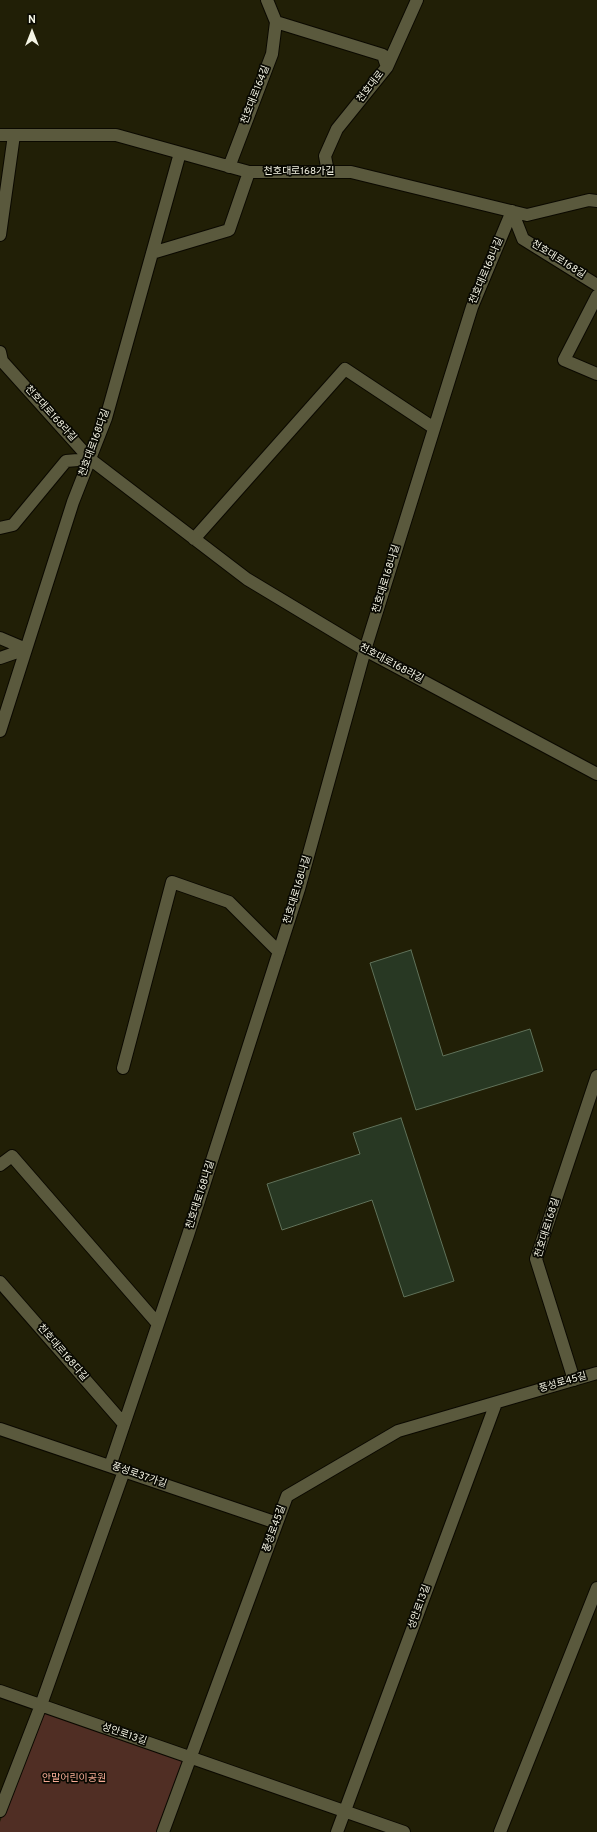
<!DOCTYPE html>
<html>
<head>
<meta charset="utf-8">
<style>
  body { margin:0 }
  #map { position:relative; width:597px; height:1832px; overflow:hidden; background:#211f06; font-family:Overpass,sans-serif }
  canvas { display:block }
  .north { position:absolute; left:12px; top:12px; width:40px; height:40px; -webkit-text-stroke:3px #090902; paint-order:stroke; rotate:0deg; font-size:11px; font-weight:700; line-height:16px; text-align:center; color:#f5f5e5 }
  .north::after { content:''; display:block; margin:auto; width:14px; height:18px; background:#f5f5e5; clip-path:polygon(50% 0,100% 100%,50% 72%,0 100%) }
</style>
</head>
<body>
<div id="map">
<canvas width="597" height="1832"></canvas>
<div class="north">N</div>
</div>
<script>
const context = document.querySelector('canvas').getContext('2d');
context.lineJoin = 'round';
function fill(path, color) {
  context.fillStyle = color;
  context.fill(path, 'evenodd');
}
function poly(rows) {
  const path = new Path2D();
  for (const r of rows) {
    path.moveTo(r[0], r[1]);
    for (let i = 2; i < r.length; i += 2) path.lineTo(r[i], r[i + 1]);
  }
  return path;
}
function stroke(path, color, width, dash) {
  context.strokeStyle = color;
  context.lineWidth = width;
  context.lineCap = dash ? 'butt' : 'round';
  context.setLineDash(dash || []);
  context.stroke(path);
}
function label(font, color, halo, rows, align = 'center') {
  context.font = font + ' Overpass,"Noto Sans KR",sans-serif';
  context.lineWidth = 3.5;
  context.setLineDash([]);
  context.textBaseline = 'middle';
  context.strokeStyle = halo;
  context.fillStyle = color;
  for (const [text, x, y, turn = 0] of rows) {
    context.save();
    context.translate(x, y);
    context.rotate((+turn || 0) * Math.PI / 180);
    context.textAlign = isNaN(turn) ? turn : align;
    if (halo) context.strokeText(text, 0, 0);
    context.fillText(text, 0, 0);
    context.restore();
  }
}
fill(poly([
  [42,1711,185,1761,159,1832,0,1832,0,1822]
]), '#502e24');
const building = poly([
  [411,950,443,1056,530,1029,543,1071,416,1110,370,963,411,950],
  [401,1118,454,1281,404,1297,372,1200,282,1230,267,1184,360,1154,353,1133,401,1118]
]);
fill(building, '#283823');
stroke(building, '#60725a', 1);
const street = poly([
  [276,22,383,55,387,67],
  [0,135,116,135,249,172,351,172,527,215,589,200,597,201],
  [229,167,272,54,276,22,267,0],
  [328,172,325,156,337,129,387,67,417,0],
  [512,211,523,239,597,285],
  [0,235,14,135],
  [152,253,229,230,249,172],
  [597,296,564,360,597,374],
  [0,352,2,361,90,459,247,579,365,650,597,774],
  [0,528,13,525,66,461,90,459],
  [194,539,345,369,434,428],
  [0,638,26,649],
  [0,658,26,649],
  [0,731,73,502,106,418,180,153],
  [123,1068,172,882,229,902,279,952],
  [0,1165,12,1156,158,1324],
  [0,1282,124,1424],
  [574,1380,536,1259,597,1076],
  [0,1429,277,1523],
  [110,1466,188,1235,299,889,365,650,472,307,512,211],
  [0,1691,404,1832],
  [0,1811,41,1705,124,1471],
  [163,1832,287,1496,398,1431,597,1373],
  [337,1832,496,1403],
  [500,1832,597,1588]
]);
stroke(street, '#0b0900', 14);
stroke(street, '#5a593d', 12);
label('10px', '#f5f5e5', '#090902', [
  ["천호대로",371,87,-52],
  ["천호대로164길",256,95,-69],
  ["천호대로168가길",299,172],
  ["천호대로168길",558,260,32],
  ["천호대로168나길",487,271,-67],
  ["천호대로168라길",50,414,48],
  ["천호대로168다길",95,443,-70],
  ["천호대로168나길",387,579,-73],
  ["천호대로168라길",391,664,28],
  ["천호대로168나길",298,890,-73],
  ["천호대로168나길",201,1195,-72],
  ["천호대로168길",548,1228,-73],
  ["천호대로168다길",62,1353,49],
  ["풍성로45길",563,1383,-16],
  ["풍성로37가길",139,1476,19],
  ["풍성로45길",275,1529,-70],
  ["성안로13길",420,1607,-70],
  ["성안로13길",124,1735,19]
]);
label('10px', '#f8ad97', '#090902', [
  ["안말어린이공원",74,1779]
]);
</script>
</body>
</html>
